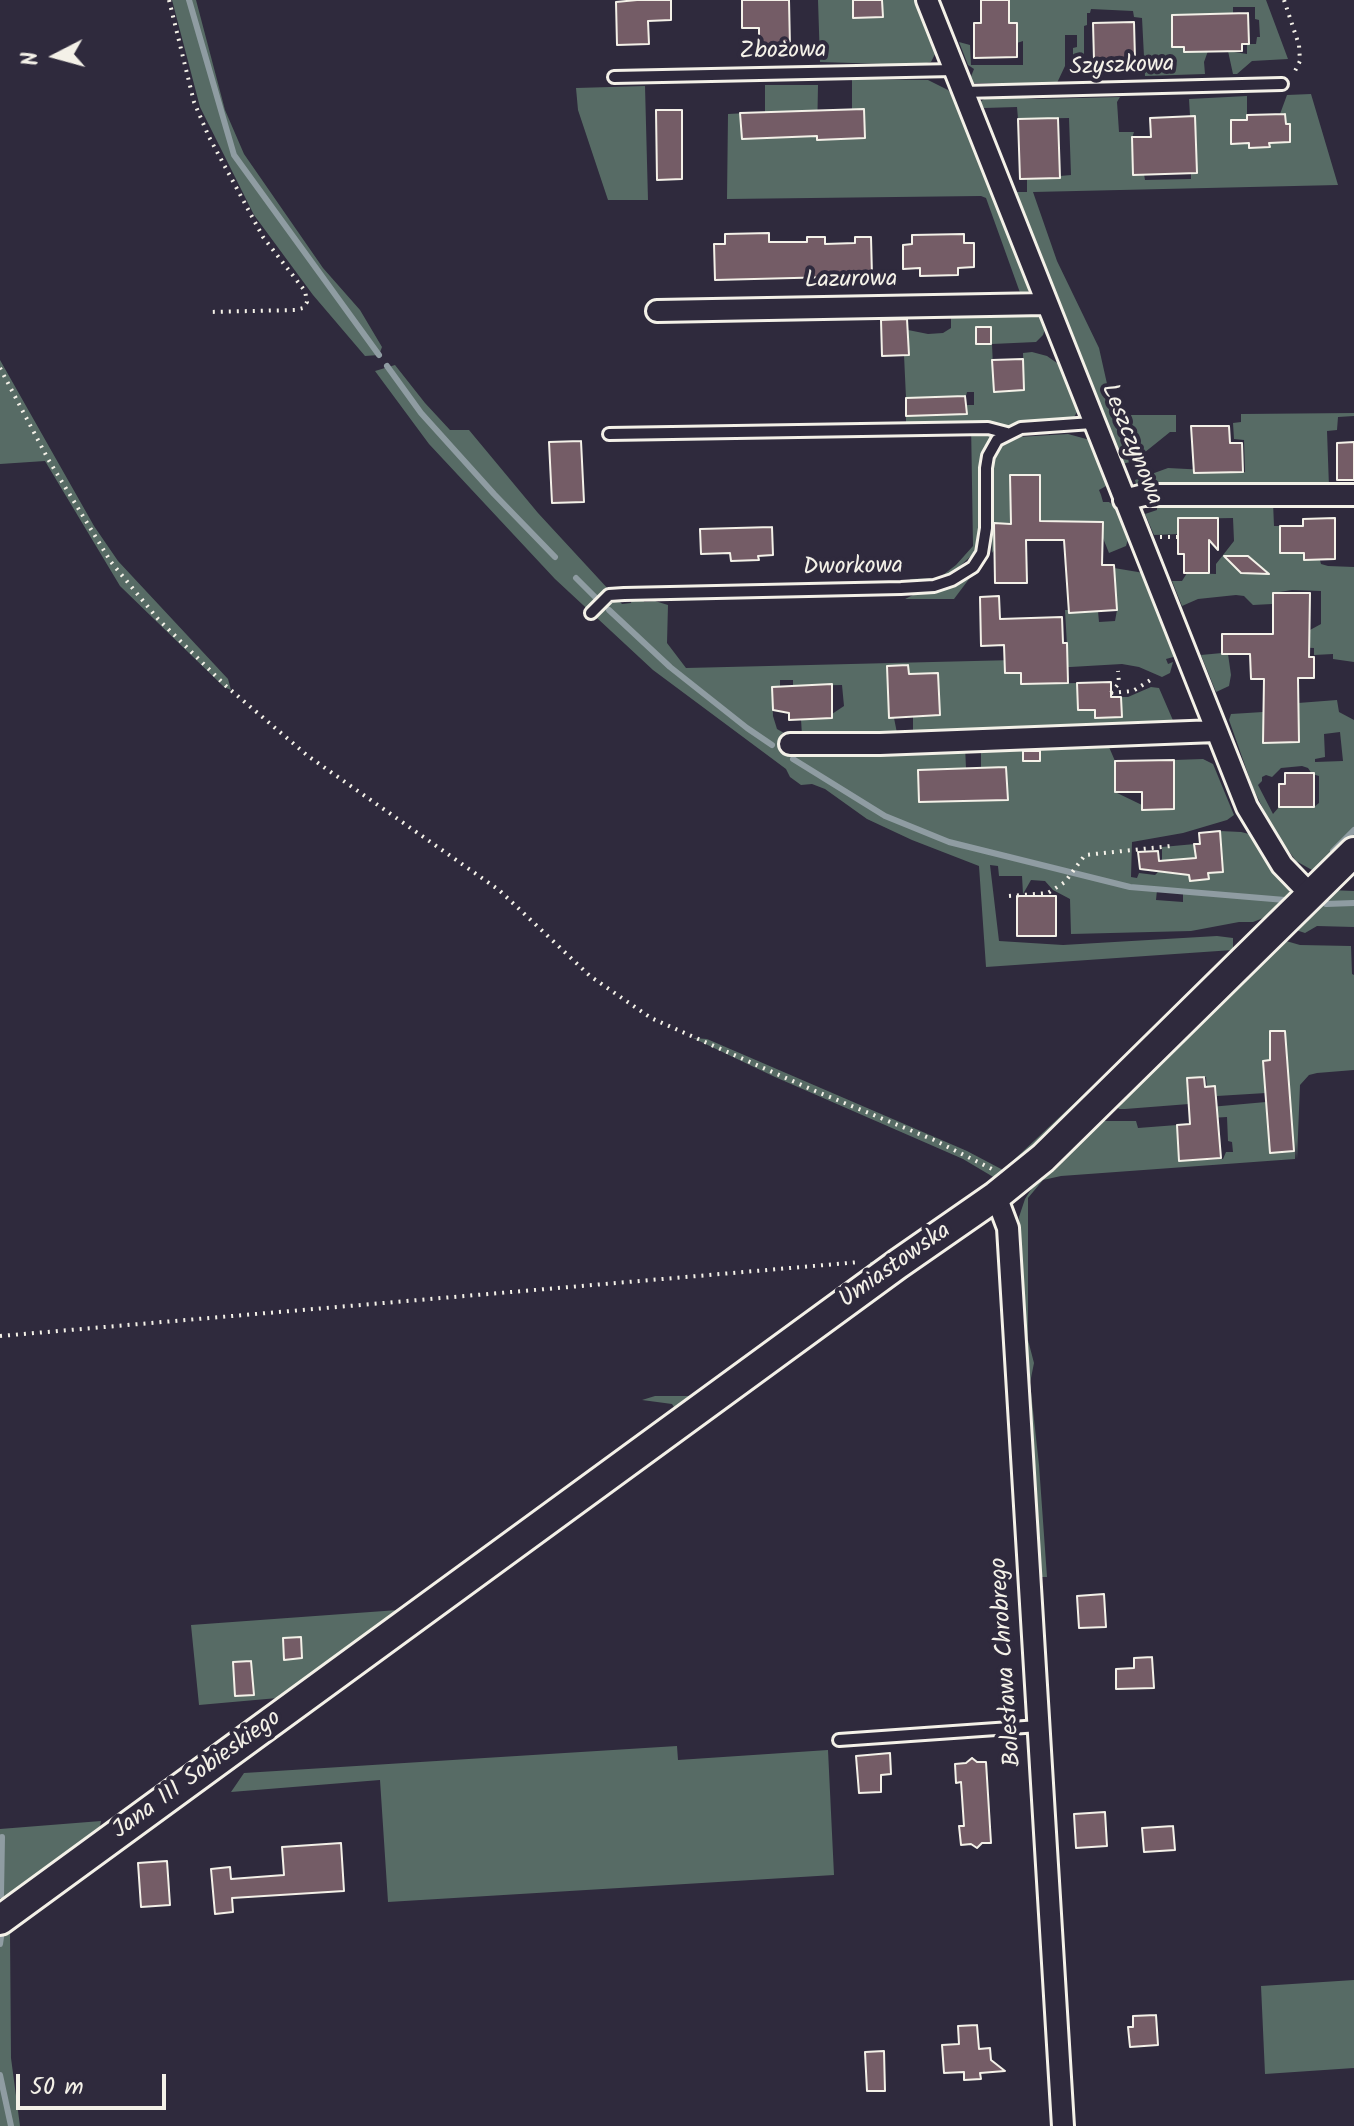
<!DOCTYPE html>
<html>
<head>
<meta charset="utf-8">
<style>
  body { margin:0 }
  #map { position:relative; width:1354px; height:2126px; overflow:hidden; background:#2f2a3d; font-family:Kalam,sans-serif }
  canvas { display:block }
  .north { position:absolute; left:16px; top:16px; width:80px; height:80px; -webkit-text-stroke:6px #2f2a3d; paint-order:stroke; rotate:264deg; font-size:22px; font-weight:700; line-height:32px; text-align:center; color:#f4f1e8 }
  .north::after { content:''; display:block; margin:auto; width:28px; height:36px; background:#f4f1e8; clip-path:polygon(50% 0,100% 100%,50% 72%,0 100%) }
  .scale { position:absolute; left:16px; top:2074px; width:150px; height:36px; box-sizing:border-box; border:4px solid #f4f1e8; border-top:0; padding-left:10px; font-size:24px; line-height:28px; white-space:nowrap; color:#f4f1e8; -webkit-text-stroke:6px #2f2a3d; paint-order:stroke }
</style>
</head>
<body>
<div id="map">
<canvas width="1354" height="2126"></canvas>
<div class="north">N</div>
<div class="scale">50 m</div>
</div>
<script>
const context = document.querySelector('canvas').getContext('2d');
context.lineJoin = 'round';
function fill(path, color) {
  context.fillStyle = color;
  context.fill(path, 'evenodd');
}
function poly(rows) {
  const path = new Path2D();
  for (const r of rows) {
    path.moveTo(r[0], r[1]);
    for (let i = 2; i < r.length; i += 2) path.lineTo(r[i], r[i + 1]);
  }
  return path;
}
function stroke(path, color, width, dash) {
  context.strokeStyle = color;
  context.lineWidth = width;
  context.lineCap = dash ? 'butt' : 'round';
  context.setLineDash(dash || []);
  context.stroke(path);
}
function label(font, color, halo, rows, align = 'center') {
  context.font = font + ' Kalam,sans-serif';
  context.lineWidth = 8;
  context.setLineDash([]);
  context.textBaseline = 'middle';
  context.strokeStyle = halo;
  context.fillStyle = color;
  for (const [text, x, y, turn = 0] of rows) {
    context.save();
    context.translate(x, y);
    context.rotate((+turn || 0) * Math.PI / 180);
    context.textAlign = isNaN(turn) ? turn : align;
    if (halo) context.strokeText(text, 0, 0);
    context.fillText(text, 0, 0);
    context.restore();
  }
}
fill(poly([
  [172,0,196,0,225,110,244,154,323,268,360,310,382,347,379,355,365,356,313,295,254,215,200,107],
  [818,0,918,0,936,52,931,62,917,65,820,62],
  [1009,0,1266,0,1288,59,1252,61,1237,74,1233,74,1228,51,1247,54,1247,44,1256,44,1257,37,1260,37,1259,20,1255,19,1255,7,1233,7,1233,14,1172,15,1172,47,1184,47,1185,52,1208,51,1204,62,1205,74,1145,76,1142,18,1134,17,1133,11,1091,9,1090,13,1087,13,1087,25,1084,26,1084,58,1073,57,1073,48,1077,47,1077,35,1065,35,1065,66,1057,83,973,83,970,79,974,69,968,65,959,42,970,45,971,65,1023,65,1023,41,1017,43,1017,23,1009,23],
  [852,79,928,80,948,90,955,100,1029,285,1027,299,1031,313,1040,318,1045,329,1043,335,1036,342,992,344,994,391,1024,390,1023,353,1032,352,1047,356,1057,363,1064,374,1076,402,1077,412,1073,419,1064,423,1007,427,998,428,992,435,984,448,981,462,980,540,973,554,959,567,943,579,928,583,912,584,910,579,939,578,956,565,973,546,971,422,906,424,906,416,967,414,966,405,974,405,974,392,967,392,966,396,906,398,904,355,909,355,908,330,928,334,943,333,951,328,951,318,887,319,885,302,1023,301,986,198,981,196,727,199,728,114,765,112,765,85,818,85,817,139,865,138,864,109,852,109],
  [976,327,991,327,991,344,976,344],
  [645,86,648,200,608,200,578,110,576,88],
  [1311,94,1338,185,1033,192,1057,261,1099,348,1114,415,1176,415,1176,432,1170,432,1134,461,1122,464,1015,192,1027,192,1027,179,1071,175,1069,118,1018,119,1017,107,984,108,980,102,987,97,996,96,1037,99,1120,97,1117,102,1119,132,1134,132,1132,138,1133,174,1144,174,1145,180,1191,179,1191,173,1197,172,1196,132,1190,116,1189,99,1247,96,1247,120,1231,120,1231,144,1249,143,1250,148,1269,147,1269,143,1290,142,1290,124,1286,124,1285,115,1280,114,1287,95],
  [0,360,94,526,118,561,228,679,231,690,224,687,120,586,45,461,0,464],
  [395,365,425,403,450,430,469,430,538,513,622,604,631,603,633,593,642,593,644,602,655,601,668,605,667,643,686,668,1015,660,1020,662,1021,684,1077,683,1078,710,1095,710,1121,717,1121,697,1128,697,1151,687,1159,688,1175,725,913,734,913,717,940,715,938,674,894,718,897,733,873,735,802,736,801,719,832,718,832,714,844,706,842,685,793,686,793,680,780,680,780,687,772,688,773,716,777,729,784,733,781,734,782,740,902,747,920,753,935,753,965,746,966,768,918,770,919,802,1007,799,1006,768,981,768,981,746,1023,744,1024,761,1040,761,1040,743,1204,739,1205,742,1177,745,1109,747,1115,761,1115,792,1142,805,1143,810,1174,809,1174,760,1203,759,1213,764,1234,815,1227,820,1183,833,1132,842,1131,877,1137,878,1139,873,1155,875,1162,868,1162,847,1195,844,1196,858,1191,881,1209,879,1208,873,1223,872,1220,831,1241,832,1253,835,1270,865,1289,888,1289,898,1279,912,1253,922,1239,922,1191,931,1071,934,1070,899,1053,890,1045,881,1031,880,1023,894,1022,876,999,876,998,866,990,865,999,941,1063,945,1217,936,1233,938,1233,950,986,967,979,866,912,840,867,819,825,789,812,784,801,785,790,777,786,769,653,670,555,579,429,444,375,371],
  [1157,890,1183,892,1183,902,1156,900],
  [1354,413,1354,416,1338,417,1337,430,1327,431,1329,487,1137,488,1135,480,1168,468,1245,472,1244,440,1234,439,1233,423,1241,422,1241,414],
  [1068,434,1090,440,1106,477,1106,486,1099,490,1101,495,1103,502,1109,502,1120,511,1129,536,1126,546,1109,553,1103,538,1102,522,994,523,994,550,992,553,990,463,1001,443,1018,437],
  [1273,502,1274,526,1280,526,1280,553,1304,553,1304,560,1320,560,1321,564,1328,566,1354,567,1354,662,1333,659,1333,654,1314,655,1314,648,1294,647,1305,641,1310,641,1310,630,1321,624,1321,591,1292,590,1273,593,1272,604,1253,605,1244,596,1236,595,1198,599,1182,606,1172,581,1182,581,1187,573,1216,574,1216,564,1234,541,1233,518,1178,519,1178,534,1154,535,1145,514,1157,510,1157,504],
  [1114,568,1144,573,1177,656,1166,659,1168,664,1173,662,1170,673,1162,677,1139,667,1122,664,1053,668,1068,663,1065,610,1098,611,1099,622,1115,621,1117,610],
  [969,579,954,599,905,599,915,594,947,589],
  [1222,653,1228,654,1231,675,1229,686,1216,692,1201,655],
  [1337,700,1339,712,1354,720,1354,837,1317,870,1312,870,1296,861,1273,829,1253,788,1229,720,1231,714,1263,712,1264,743,1299,742,1298,703],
  [1340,732,1343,761,1315,762,1315,759,1325,757,1324,734],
  [1302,766,1308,768,1312,774,1319,776,1319,803,1314,807,1279,807,1273,814,1258,785,1262,781,1262,777,1266,775,1272,777,1281,768],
  [1329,890,1354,891,1354,927,1317,926,1305,933,1296,930,1293,925],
  [1286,941,1300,945,1351,946,1352,974,1354,975,1354,1070,1317,1073,1309,1075,1300,1085,1297,1159,1296,1141,1295,1159,1061,1176,1043,1180,1028,1198,1028,1340,1034,1363,1030,1383,1039,1465,1047,1577,1041,1577,1019,1217,1025,1199,1037,1180,1098,1121,1136,1121,1138,1128,1177,1125,1179,1161,1223,1159,1226,1152,1233,1152,1232,1142,1228,1141,1227,1117,1210,1118,1210,1107,1266,1102,1270,1153,1294,1151,1287,1059,1264,1061,1266,1093,1217,1096,1216,1086,1207,1087,1206,1077,1187,1078,1189,1104,1125,1109,1119,1109,1116,1105,1277,943],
  [1191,994,1013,1170,289,1697,199,1705,191,1625,398,1610,606,1457,676,1410,672,1404,642,1400,655,1396,695,1396,870,1269,870,1262,885,1260,995,1178,963,1159,775,1077,693,1038,707,1039,967,1151,1003,1170],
  [677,1746,678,1760,828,1750,834,1875,388,1902,380,1780,231,1792,244,1773],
  [101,1821,99,1831,0,1901,0,1829],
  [10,1933,11,2058,20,2126,0,2126,0,1939],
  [1354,1980,1354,2068,1265,2074,1261,1986]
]), '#576b65');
stroke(poly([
  [189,0,234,155,379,355],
  [387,366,421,413,494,494,555,557],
  [576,578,595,597],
  [609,610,670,667,747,728,772,745],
  [793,759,885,816,949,842,1130,887,1285,900],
  [1333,851,1354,830],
  [1326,904,1354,903],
  [1,1895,2,1837],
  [0,1944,1,1937],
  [0,2075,11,2126]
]), '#8f9ca2', 6);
const building = poly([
  [637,0,671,0,671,20,648,21,649,44,617,45,616,2,637,0],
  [742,0,789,0,790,47,759,47,759,28,742,28,742,0],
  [853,0,882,0,883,17,853,18,853,0],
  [981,0,1009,0,1009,23,1017,23,1017,57,974,58,974,23,981,23,981,0],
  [1248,13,1249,44,1242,44,1242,51,1184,52,1184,47,1172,47,1172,15,1248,13],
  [1134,22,1135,59,1094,60,1093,23,1134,22],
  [864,109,865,138,817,140,817,136,742,139,740,113,864,109],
  [656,110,682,110,682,179,657,180,656,110],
  [1285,114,1286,124,1290,124,1290,142,1269,143,1270,147,1249,148,1249,143,1231,144,1231,120,1247,120,1247,115,1285,114],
  [1195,116,1197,173,1133,175,1132,137,1151,137,1150,118,1195,116],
  [1058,118,1060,178,1020,179,1018,119,1058,118],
  [769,233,769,242,807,242,807,237,825,237,825,244,855,243,855,237,871,237,872,276,715,280,714,244,725,244,725,234,769,233],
  [964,234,964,243,974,243,974,267,958,268,958,275,920,276,920,268,903,269,903,245,912,244,912,235,964,234],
  [907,319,909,355,882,356,881,320,907,319],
  [976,327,991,327,991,344,976,344,976,327],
  [1023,359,1024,390,994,392,992,360,1023,359],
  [965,396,967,414,906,416,906,398,965,396],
  [1191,426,1229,426,1230,443,1242,443,1243,472,1194,473,1191,426],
  [581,441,584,502,552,503,549,442,581,441],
  [1354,442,1354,480,1337,480,1337,443,1354,442],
  [1010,475,1040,475,1040,521,1103,522,1102,565,1114,565,1117,610,1069,613,1064,540,1026,540,1027,583,995,583,994,523,1011,524,1010,475],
  [1178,518,1218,518,1218,550,1209,540,1209,573,1184,573,1184,554,1178,554,1178,518],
  [1335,518,1335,559,1304,560,1304,553,1280,553,1280,526,1303,526,1303,519,1335,518],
  [772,527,773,555,758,556,759,560,731,561,730,553,701,554,700,529,772,527],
  [1224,556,1248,556,1269,574,1241,573,1224,556],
  [1273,593,1310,593,1309,657,1314,657,1314,678,1298,678,1299,742,1263,743,1264,679,1251,679,1250,654,1222,654,1222,634,1273,634,1273,593],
  [999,596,1000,619,1062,617,1063,643,1067,643,1068,683,1021,684,1021,673,1005,673,1004,645,981,646,980,597,999,596],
  [908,665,909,674,938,673,940,715,889,718,887,666,908,665],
  [1111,682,1111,697,1121,697,1122,717,1095,718,1095,710,1078,710,1077,683,1111,682],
  [832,684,832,718,789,720,789,713,773,710,772,687,832,684],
  [1023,751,1040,751,1040,761,1023,761,1023,751],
  [1174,760,1174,809,1142,810,1142,792,1115,792,1115,761,1174,760],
  [1006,767,1008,800,919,802,918,770,1006,767],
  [1285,773,1314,773,1314,807,1279,807,1279,784,1285,784,1285,773],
  [1220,831,1223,872,1208,873,1209,879,1190,881,1189,875,1140,869,1138,852,1158,851,1159,861,1196,858,1194,844,1200,844,1199,833,1220,831],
  [1017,896,1056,896,1056,936,1017,936,1017,896],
  [1270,1031,1285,1031,1294,1151,1270,1153,1263,1061,1270,1060,1270,1031],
  [1204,1077,1205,1087,1215,1086,1221,1158,1179,1161,1177,1125,1190,1124,1187,1078,1204,1077],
  [1104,1594,1106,1627,1079,1628,1077,1596,1104,1594],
  [301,1637,302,1658,284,1660,283,1638,301,1637],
  [1152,1657,1154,1688,1116,1689,1116,1669,1134,1668,1134,1658,1152,1657],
  [251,1661,254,1695,235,1696,233,1662,251,1661],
  [890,1753,891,1774,881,1775,881,1792,859,1793,856,1756,890,1753],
  [972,1758,977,1762,986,1762,991,1843,982,1843,977,1848,971,1844,961,1845,959,1826,964,1826,961,1782,956,1783,955,1764,966,1763,972,1758],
  [1105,1812,1107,1846,1076,1848,1074,1814,1105,1812],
  [1173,1826,1175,1850,1144,1852,1142,1828,1173,1826],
  [341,1843,344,1891,232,1898,233,1912,215,1914,211,1869,230,1867,231,1879,284,1875,282,1847,341,1843],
  [167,1861,170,1905,141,1907,138,1863,167,1861],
  [1156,2015,1158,2045,1130,2047,1128,2027,1133,2027,1133,2016,1156,2015],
  [977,2025,979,2049,990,2048,991,2060,1005,2071,980,2073,981,2079,964,2080,964,2072,944,2073,942,2045,959,2044,958,2026,977,2025],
  [884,2051,885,2091,867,2091,865,2052,884,2051]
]);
fill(building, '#745c66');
stroke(building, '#f4f1e8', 2);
const lane = poly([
  [614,77,954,70],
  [963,92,1282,84],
  [609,434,988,428,1007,433],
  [591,613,609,595,624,594,901,588,934,586,952,580,973,567,982,553,986,528,986,468,988,456,997,440,1021,428,1092,423],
  [839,1740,1039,1726]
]);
const street = poly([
  [927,0,1247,807,1282,865,1311,895],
  [657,311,1045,304],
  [1124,500,1144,495,1354,495],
  [790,744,880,744,1216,731],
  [996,1196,1008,1228,1063,2126]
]);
const secondary = poly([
  [0,1920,898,1264,996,1196,1043,1158,1354,852]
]);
stroke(lane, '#f4f1e8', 16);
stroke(street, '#f4f1e8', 26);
stroke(secondary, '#f4f1e8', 34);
stroke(poly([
  [169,0,194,102,209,137,263,237,305,291,307,302,303,308,295,310,209,312],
  [1284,0,1299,45,1300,61,1293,75],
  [0,368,48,459,111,562,158,619,226,686,308,756,499,890,590,976,651,1018,813,1090,934,1140,994,1170],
  [1160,537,1178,537],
  [1111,693,1133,691,1152,679],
  [1111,693,1119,683,1118,671],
  [1009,896,1048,893,1065,882,1085,855,1171,846],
  [0,1336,860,1262]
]), '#f4f1e8', 4, [2, 6]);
stroke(lane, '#2f2a3d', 10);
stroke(street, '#2f2a3d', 20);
stroke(secondary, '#2f2a3d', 28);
label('24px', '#f4f1e8', '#2f2a3d', [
  ["Zbożowa",783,53,-1],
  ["Szyszkowa",1122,68,-2],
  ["Lazurowa",851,282,-1],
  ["Leszczynowa",1130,445,68],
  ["Dworkowa",853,569,-1],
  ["Umiastowska",896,1267,-35],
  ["Bolesława Chrobrego",1008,1662,-94],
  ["Jana III Sobieskiego",198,1776,-36]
]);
</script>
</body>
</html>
